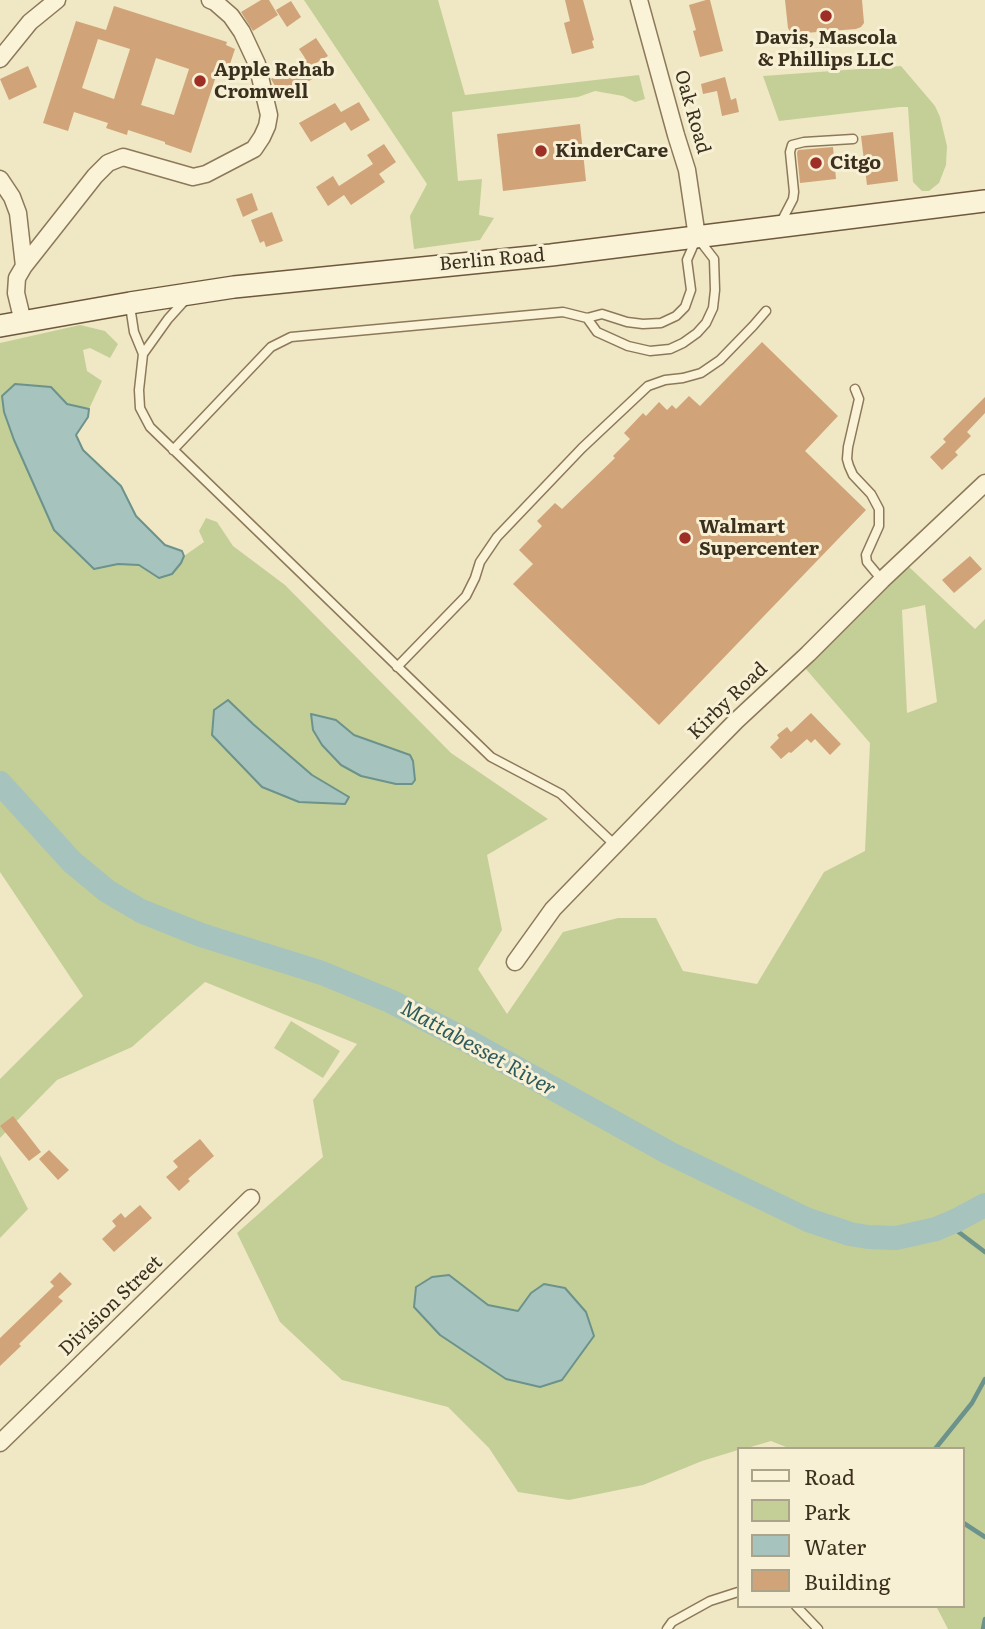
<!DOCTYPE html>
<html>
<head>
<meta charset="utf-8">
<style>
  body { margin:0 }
  #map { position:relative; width:985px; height:1629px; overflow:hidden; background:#f0e7c4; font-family:Literata,serif }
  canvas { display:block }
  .legend { position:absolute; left:737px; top:1447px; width:228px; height:161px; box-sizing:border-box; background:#f7f0d4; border:2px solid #aca38b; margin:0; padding:9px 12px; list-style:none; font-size:21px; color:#3b2f1e }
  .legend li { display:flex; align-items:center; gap:14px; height:35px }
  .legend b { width:35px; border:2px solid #aca38b }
</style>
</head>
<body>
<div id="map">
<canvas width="985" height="1629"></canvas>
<ul class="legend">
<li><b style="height:9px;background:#faf3d8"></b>Road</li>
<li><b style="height:19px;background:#c4cf97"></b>Park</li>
<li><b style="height:19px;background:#a6c3bd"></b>Water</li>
<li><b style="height:19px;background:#d0a478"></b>Building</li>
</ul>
</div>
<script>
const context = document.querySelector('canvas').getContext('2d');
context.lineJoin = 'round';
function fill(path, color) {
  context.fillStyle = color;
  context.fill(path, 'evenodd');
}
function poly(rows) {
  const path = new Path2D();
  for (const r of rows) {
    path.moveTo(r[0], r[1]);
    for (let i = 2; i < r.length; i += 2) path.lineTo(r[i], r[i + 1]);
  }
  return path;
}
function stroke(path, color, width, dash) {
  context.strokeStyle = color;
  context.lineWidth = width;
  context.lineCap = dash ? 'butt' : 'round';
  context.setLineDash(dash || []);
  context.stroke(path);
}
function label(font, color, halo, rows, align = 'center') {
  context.font = font + ' Literata,serif';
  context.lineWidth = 6;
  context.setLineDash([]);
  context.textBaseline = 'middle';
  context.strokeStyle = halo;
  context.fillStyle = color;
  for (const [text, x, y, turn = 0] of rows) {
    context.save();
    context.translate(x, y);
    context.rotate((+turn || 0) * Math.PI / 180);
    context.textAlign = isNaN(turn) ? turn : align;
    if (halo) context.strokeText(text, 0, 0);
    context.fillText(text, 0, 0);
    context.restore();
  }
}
fill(poly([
  [304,0,438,0,465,95,639,75,645,99,635,102,623,96,595,91,578,97,452,112,458,181,482,179,479,215,494,218,480,240,414,249,410,216,427,184],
  [901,66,935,106,940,117,947,146,946,165,939,183,929,191,922,191,913,182,908,107,900,107,779,121,763,76],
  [80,325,105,331,118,344,110,358,90,348,83,350,87,371,102,381,89,409,67,404,4,412,14,440,54,530,94,568,118,564,139,565,159,578,181,563,184,556,204,542,199,531,206,518,217,522,233,546,285,585,451,753,548,819,487,855,502,930,478,969,507,1014,563,932,618,918,656,918,683,971,757,984,824,872,865,851,870,743,805,668,908,566,975,629,985,619,985,1629,948,1629,936,1606,962,1606,962,1449,791,1449,771,1441,744,1449,738,1449,738,1450,702,1461,643,1485,569,1500,518,1492,489,1448,448,1407,342,1380,280,1322,237,1233,323,1157,313,1100,357,1044,205,982,132,1047,57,1080,0,1138,0,1079,83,996,0,872,0,343],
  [925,605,937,702,907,713,902,610],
  [291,1021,340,1051,323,1078,274,1048],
  [0,1155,28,1209,0,1238]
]), '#c4cf97');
const water = poly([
  [15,384,51,387,67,404,89,409,88,417,76,435,83,450,121,486,136,516,165,545,182,551,184,556,181,563,172,574,159,578,139,565,118,564,94,569,54,530,14,440,4,412,2,396,15,384],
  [228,700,253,724,312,775,349,797,345,804,299,802,262,787,212,735,214,710,228,700],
  [311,714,336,720,354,735,410,755,413,761,415,780,412,784,396,784,361,776,341,765,322,745,313,730,311,714],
  [449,1275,488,1305,518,1311,531,1293,544,1284,565,1288,586,1312,594,1336,562,1380,540,1387,506,1379,440,1335,414,1307,416,1287,432,1277,449,1275]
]);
fill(water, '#a6c3bd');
stroke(water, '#6c928c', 2);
stroke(poly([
  [948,1224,985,1252],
  [935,1449,972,1403,985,1379],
  [962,1522,985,1537],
  [983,1629,985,1619]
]), '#6c928c', 4.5);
stroke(poly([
  [0,783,72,862,107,891,141,911,201,935,322,973,390,1001,466,1040,669,1153,808,1220,850,1234,868,1237,896,1238,936,1229,957,1220,985,1205]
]), '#a6c3bd', 24);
fill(poly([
  [261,0,269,0,278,15,253,31,241,12],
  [565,0,583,0,594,40,592,41,594,48,572,54,564,23,570,21],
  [706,0,710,0,723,51,700,57,693,31,696,30,689,5],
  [785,0,862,0,864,23,861,27,856,29,792,34,788,28],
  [291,1,301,17,287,27,276,10],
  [114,6,227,42,226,45,235,49,227,73,218,70,191,153,165,144,165,142,128,130,127,135,106,128,108,123,74,112,68,131,43,123,76,21,106,30],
  [98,39,130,49,114,99,82,88],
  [156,58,189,69,174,115,141,105],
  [316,38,328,56,311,66,317,76,282,98,271,79,305,58,299,49],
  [28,66,37,87,9,100,0,79],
  [725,77,731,100,736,98,739,112,722,116,717,91,703,94,701,84],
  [359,102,370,120,351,131,345,122,311,142,299,123,335,103,341,112],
  [580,124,586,181,503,191,497,134],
  [893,132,898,181,867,185,861,136],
  [384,144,396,162,379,174,385,182,351,205,344,195,328,206,316,187,333,176,339,186,373,164,367,155],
  [833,147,836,179,800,183,797,153,798,150],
  [252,193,258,210,243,217,236,199],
  [272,212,283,241,266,247,264,241,260,243,251,220],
  [762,342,838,416,805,451,866,510,659,725,513,584,533,564,519,550,542,526,537,521,555,503,562,509,615,458,613,456,630,439,624,433,643,413,646,416,659,402,667,410,672,405,676,409,689,396,700,406],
  [985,397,985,413,967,432,971,436,955,452,958,455,942,470,930,457,946,442,943,439],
  [970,556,982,569,954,593,942,580],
  [811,713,841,744,830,755,815,739,811,743,807,739,791,753,789,752,781,759,770,747,779,738,777,735,787,727,791,732],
  [13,1116,41,1152,29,1161,0,1126],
  [200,1139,214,1156,188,1179,190,1181,179,1191,166,1177,178,1167,173,1161],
  [49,1150,69,1170,58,1180,39,1159],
  [140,1205,152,1218,114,1252,102,1239,116,1226,112,1221,121,1213,125,1218],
  [60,1272,72,1284,58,1297,63,1301,19,1344,21,1346,0,1366,0,1338,54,1286,50,1282]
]), '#d0a478');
const service = poly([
  [780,224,793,199,794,192,790,152,792,145,804,142,853,139],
  [130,306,134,332,143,354,139,390,140,408,150,427,491,757,561,794,615,845],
  [143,354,168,319,186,299],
  [855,389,859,399,848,447,847,459,849,466,853,475,871,494,879,509,879,526,866,555,867,562,882,580],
  [173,450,271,347,291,337,563,312,587,318,602,314,627,322,643,324,661,323,676,316,685,307,691,290,687,260,697,237,714,259,715,290,713,308,706,323,697,333,683,343,670,349,650,351,628,346,597,332,587,318],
  [397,667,466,596,475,578,480,562,497,537,582,448,648,386,665,380,683,378,701,373,720,360,753,326,766,311],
  [796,1606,818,1629],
  [667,1629,672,1622,710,1601,738,1592]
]);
const minor = poly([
  [639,0,676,135,687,170,697,237],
  [0,59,30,22,57,0],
  [0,179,12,197,18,213,24,266],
  [23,322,16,293,17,278,24,266,95,176,108,163,123,157,193,177,206,174,254,149,262,137,267,126,269,115,257,64,242,32,231,16,215,2,210,0],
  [515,962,553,909,680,778,736,721,808,654,882,580,985,483],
  [0,1443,251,1198]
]);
const secondary = poly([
  [0,326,130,303,234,287,551,255,985,201]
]);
stroke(service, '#8c7959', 11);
stroke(minor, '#8c7959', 19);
stroke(secondary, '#6e593c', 24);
stroke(service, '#faf3d8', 8);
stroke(minor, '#faf3d8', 16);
stroke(secondary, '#faf3d8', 21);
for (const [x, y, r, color] of [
  [826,16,7,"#9e2f26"],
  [200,81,7,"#9e2f26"],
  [541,151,7,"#9e2f26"],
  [816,163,7,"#9e2f26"],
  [685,538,7,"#9e2f26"]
]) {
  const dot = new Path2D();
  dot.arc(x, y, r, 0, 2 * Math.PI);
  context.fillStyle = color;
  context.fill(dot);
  stroke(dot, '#f7f0d4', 2.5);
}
label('bold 19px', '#3b2f1e', '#f7f0d4', [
  ["Davis, Mascola",826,38,"center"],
  ["& Phillips LLC",826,60,"center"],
  ["Apple Rehab",214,70],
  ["Cromwell",214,92],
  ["KinderCare",555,151],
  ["Citgo",830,163],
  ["Walmart",699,527],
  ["Supercenter",699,549]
], 'left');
label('19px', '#3b2f1e', '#f7f0d4', [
  ["Oak Road",692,112,74],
  ["Berlin Road",492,260,-5],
  ["Kirby Road",728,701,-44],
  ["Division Street",111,1306,-44]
]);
label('italic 21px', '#2d5b5c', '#f7f0d4', [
  ["Mattabesset River",478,1049,29]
]);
</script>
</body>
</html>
